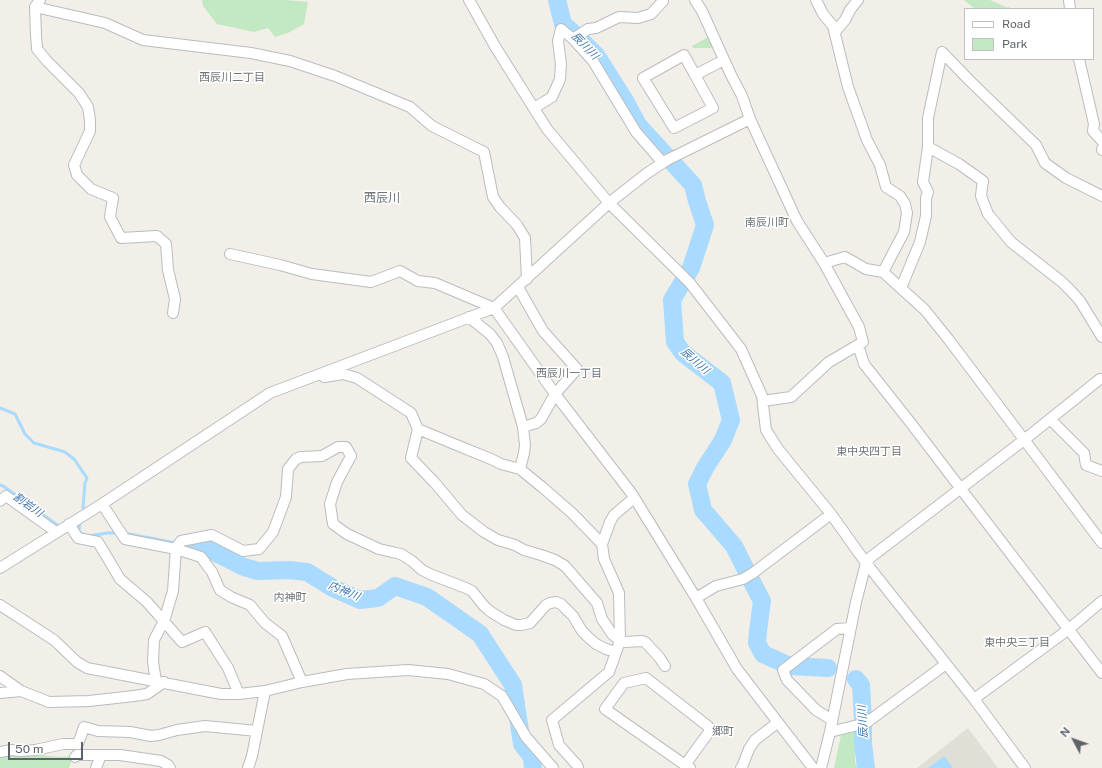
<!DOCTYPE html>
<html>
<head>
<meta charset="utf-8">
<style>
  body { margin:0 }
  #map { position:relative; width:1102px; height:768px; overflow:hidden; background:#f1efe7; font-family:"Public Sans",sans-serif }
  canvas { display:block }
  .legend { position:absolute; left:964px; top:8px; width:130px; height:52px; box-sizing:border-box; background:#fff; border:1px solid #bfc1c3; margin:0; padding:5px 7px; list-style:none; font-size:12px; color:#5e6368 }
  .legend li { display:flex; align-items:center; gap:8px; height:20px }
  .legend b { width:20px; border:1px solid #bfc1c3 }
  .north { position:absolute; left:1054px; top:720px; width:40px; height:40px; -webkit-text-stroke:3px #fff; paint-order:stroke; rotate:311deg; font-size:11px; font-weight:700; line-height:16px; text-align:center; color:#5e6368 }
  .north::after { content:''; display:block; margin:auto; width:14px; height:18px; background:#5e6368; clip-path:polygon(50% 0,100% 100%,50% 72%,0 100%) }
  .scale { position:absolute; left:8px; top:742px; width:75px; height:18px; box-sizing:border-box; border:2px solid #5e6368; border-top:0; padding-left:5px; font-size:12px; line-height:14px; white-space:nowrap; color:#5e6368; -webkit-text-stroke:3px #fff; paint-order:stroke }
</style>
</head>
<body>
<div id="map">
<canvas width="1102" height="768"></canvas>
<ul class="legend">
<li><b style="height:5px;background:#fff"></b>Road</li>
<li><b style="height:11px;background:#c3e9c3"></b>Park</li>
</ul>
<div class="north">N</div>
<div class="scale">50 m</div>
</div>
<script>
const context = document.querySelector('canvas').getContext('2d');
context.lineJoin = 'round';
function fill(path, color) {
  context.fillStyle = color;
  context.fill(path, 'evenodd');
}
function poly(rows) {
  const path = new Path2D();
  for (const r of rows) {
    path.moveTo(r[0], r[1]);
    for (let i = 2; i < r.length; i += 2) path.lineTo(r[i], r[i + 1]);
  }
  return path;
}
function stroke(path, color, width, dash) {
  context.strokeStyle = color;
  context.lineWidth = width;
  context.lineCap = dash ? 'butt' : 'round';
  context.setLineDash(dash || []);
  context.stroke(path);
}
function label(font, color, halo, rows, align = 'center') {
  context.font = font + ' "Public Sans","Noto Sans JP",sans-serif';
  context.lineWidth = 3;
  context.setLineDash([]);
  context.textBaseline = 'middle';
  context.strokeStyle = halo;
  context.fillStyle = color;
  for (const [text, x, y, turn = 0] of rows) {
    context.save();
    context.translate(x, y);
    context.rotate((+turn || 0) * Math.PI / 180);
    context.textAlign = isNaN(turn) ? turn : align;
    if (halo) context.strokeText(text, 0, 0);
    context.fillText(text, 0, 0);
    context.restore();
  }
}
fill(poly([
  [968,728,998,768,917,768]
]), '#e1ded5');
fill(poly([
  [202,0,286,0,308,2,304,24,288,33,275,37,268,28,254,32,217,24,203,6],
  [964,0,990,0,1006,7,1009,7,1010,9,975,9],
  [708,37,714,48,693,48,692,46],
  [855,732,855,761,857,768,834,768,841,735],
  [38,753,48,756,60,757,73,756,69,768,0,768,0,758,13,754,31,756]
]), '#c3e9c3');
fill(poly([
  [944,756,953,768,928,768]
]), '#a9daff');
stroke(poly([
  [0,408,15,414,25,434,34,443,65,452,74,459,87,478,85,483,83,507,85,511,84,512],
  [0,485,3,486,60,527],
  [78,532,79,532,87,536,108,533,119,533],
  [79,532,80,521],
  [124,533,176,543],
  [183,545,201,548]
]), '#a9daff', 3);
stroke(poly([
  [557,0,563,24,579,38,596,55,624,99,638,125,693,185,697,201,705,225,691,268,672,300,675,342,683,353,722,383,731,420,723,440,705,468,697,484,703,510,734,546,749,576,762,601,758,631,757,643,763,654,790,666,828,668],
  [201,548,212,551,244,567,258,571,289,570,307,572,333,588,360,600,378,598,395,586,427,597,480,634,513,685,522,744,532,757,533,768],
  [856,679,861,685,863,722,863,743,866,768]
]), '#a9daff', 18);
const minor = poly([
  [40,0,35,7,36,35,37,49,47,61,79,93,88,107,90,120,90,131,74,165,77,175,91,189,113,198,110,217,121,238,157,236,166,244,168,270,175,299,173,313],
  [469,0,496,48,547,129,609,203,690,283,741,349,762,396,766,430,778,449,831,514,866,563,974,699,1025,768],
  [695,0,702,11,731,75,742,96,750,119,797,221,824,263,859,327,863,342,829,362,791,397,763,401],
  [816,0,823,14,833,26,848,87,867,140,880,165,886,187,900,196,905,204,907,213,904,232,883,272],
  [1069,0,1070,9],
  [35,7,105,23,143,40,251,53,290,61,335,76,410,107,432,126,484,152,493,197,500,207,517,225,525,238,527,279],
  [835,32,845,20,850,10,858,0],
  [573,39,588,29,596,28,619,17,638,18,651,14,663,1,663,0],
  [942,52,969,80,1036,145,1045,163,1066,178,1102,196],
  [1079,59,1094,124,1093,131,1102,141],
  [695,75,684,55,643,78,674,128,713,108,695,75,724,60],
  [534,108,552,97,560,79,561,64,558,41,561,29,573,39,593,61,636,132,663,163],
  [928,147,959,164,983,181,982,187,981,196,988,214,1011,242,1062,282,1072,292,1080,301,1102,337],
  [1102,149,1102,150],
  [230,254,280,265,312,274,371,282,400,271,418,281,435,283,494,308,555,394,632,494,696,598,737,669,813,768],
  [824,263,845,257,866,269,883,272,925,310,949,340,1102,543],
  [518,287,543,331,577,369,555,394,541,419,536,423,523,427,525,445,524,453,520,469],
  [901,288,920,242,926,216,926,198,928,192,923,182,928,147,928,118,942,52],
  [469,317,490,334,497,343,503,357,523,427],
  [858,345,864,364,910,422,961,489,1102,673],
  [324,377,343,374,357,378,411,413,418,429,411,458,435,483,462,515,484,532,498,540,515,545,524,550,541,555,555,560,565,566,597,603,602,619,612,634,620,641,625,642,642,641,645,642,659,657,665,666],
  [1050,419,1084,453,1086,465,1102,471],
  [418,429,454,444,491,459,501,464,520,469,542,487,572,513,602,544],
  [0,501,6,496,56,532],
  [102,504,125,539,176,549,201,557,212,572,220,590,231,597,250,605,265,623,282,636,302,682],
  [69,524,78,538,98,542,120,579,147,602,182,642,205,632,228,668,239,694],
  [0,568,102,504,270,393,494,308,609,203,646,174,667,160,750,119],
  [696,598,716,586,743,579,753,573,831,514],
  [0,605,54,640,77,662,87,668,221,694,239,694,265,691,302,682,347,674,408,670,448,674,484,684,502,696,526,737,553,768],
  [0,676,21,691,49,702,89,701,134,696,147,694,164,682],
  [156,681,153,662,154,640,164,621,173,591,176,548,181,541,212,535,243,551,259,549,273,532,286,497,288,469,296,459,301,457,322,456,338,447,346,447,351,456,337,482,330,504,333,524,347,534,379,549,392,552,401,554,412,561,422,570,432,575,466,588,472,591,484,606,491,612,504,620,516,625,521,625,530,623,546,605,550,603,556,602,561,604,573,616,582,631,589,638,596,644,606,649,616,652],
  [0,693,21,691],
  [974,699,1069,629,1102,601],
  [832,720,816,710,787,680,783,670,837,629,850,628],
  [830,732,866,723,946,664],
  [0,752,11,750,21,751,35,750,63,744,78,744,84,727,98,731,130,732,151,736,159,735,177,730,205,726,257,731],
  [75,757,77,755,120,755,161,761,168,765,170,768],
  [685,765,709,732,709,727,646,678,624,683,605,709,685,765,690,768],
  [96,768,101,755],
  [248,768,252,756,265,691],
  [578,768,577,765,559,745,552,720,609,672,620,641,619,593,604,559,602,544,610,522,614,515,634,498],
  [741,768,742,767,749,749,755,740,777,723],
  [821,768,830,732,856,602,866,563,871,557,1024,440,1100,379]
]);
stroke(minor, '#b9bcc1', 12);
stroke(minor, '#fff', 10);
label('italic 11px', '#3d75ad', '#fff', [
  ["辰川川",585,46,46],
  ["辰川川",695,361,41],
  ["割岩川",28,505,35],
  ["内神川",344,591,23],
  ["辰川川",863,722,-93]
]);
label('11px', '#6f757a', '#fff', [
  ["西辰川二丁目",232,78],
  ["南辰川町",767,223],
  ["西辰川一丁目",569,374],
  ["東中央四丁目",869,452],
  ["内神町",290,598],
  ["東中央三丁目",1017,643],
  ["郷町",723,732]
]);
label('12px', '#6f757a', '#fff', [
  ["西辰川",382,198]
]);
</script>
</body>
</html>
